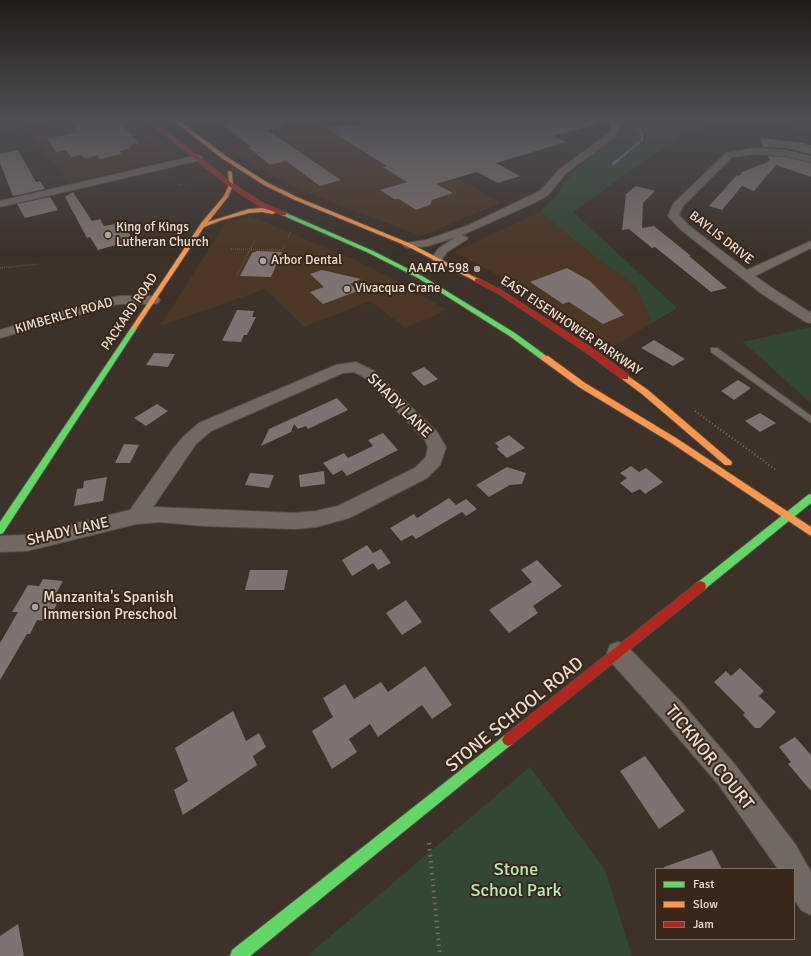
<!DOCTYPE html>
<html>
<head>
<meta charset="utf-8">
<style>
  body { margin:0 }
  #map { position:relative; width:811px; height:956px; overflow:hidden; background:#3c322a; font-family:Signika,sans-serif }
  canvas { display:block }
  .legend { position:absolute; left:655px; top:868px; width:140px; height:72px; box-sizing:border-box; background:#392719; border:1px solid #807064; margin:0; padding:5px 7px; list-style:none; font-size:12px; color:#ebded5 }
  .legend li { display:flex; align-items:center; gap:8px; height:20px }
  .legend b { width:20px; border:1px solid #807064 }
</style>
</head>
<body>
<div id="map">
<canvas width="811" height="956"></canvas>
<ul class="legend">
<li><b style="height:5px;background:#63d668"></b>Fast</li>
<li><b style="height:5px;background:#ff974d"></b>Slow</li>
<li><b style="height:5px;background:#b3261e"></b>Jam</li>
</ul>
</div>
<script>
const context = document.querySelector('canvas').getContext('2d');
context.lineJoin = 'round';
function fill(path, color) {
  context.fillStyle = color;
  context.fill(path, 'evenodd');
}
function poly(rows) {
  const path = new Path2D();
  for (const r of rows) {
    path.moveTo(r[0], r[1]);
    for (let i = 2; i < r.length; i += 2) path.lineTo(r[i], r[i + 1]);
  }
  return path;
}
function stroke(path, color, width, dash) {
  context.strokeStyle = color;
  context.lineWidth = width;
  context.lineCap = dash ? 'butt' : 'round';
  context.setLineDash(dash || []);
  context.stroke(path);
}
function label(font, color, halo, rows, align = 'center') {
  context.font = font + ' Signika,sans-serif';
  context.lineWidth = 4;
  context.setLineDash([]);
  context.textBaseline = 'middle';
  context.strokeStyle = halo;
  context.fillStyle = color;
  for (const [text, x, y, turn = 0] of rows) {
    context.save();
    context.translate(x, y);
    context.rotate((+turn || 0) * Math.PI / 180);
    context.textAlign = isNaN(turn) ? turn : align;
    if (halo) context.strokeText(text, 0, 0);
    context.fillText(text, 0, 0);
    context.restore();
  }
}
fill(poly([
  [64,120,134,120,180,157,69,183,25,128],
  [349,120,355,120,364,124,501,203,461,219,425,235,418,235,301,190,256,168,227,148],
  [540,212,603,263,636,286,652,323,613,347,524,289,454,252],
  [250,216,351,258,399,282,447,310,405,328,370,301,304,327,265,289,160,326,225,224]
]), '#4c3624');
fill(poly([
  [0,120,63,120,0,132],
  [624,120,811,120,811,134,777,123,711,125,681,135,573,212,677,308,652,323,636,286,603,263,540,212,557,195,570,176,586,161,626,129],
  [811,327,811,403,743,342],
  [530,767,605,870,632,956,307,956]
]), '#334834');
fill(poly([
  [634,120,636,120,643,134,643,140,614,165,612,165,612,163,641,140,641,134,634,120]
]), '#568594');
fill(poly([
  [103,120,117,120,139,143,129,145,131,147,128,149,119,151,122,154,100,159,97,155,88,158,84,158,81,155,71,157,66,150,56,152,47,139,80,132,75,126],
  [237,120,284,120,284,126,267,130,341,180,320,186,286,161,270,165,248,147,251,147,223,124],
  [384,120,595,120,595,125,553,136,566,142,496,163,520,176,498,183,477,172,436,184,453,193,432,200,430,205,416,210,399,199,394,199,380,190,407,182,383,167,387,166,326,128,347,124,354,127],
  [760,138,804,143,804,144,811,145,811,154,785,148,764,147],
  [18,150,36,182,40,181,45,189,13,196,0,163,0,154],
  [768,156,785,157,811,163,811,177,776,165,754,191,742,186,722,210,709,206,737,175,739,176,742,172,770,161],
  [636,186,655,191,643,203,642,228,654,226,691,256,689,256,727,288,711,292,655,247,652,248,629,229,622,230,626,194],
  [73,192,92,221,100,219,104,226,115,224,117,227,125,228,134,240,98,250,90,237,87,238,65,197],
  [50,197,58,210,25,218,17,204],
  [257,251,282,252,271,277,240,276,252,253],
  [567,268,590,281,624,315,603,324,569,302,563,304,530,282],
  [322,270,361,279,350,284,358,291,323,304,310,292,324,287,310,274],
  [237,310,254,311,252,317,256,317,247,335,244,335,241,342,222,341],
  [654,340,685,359,673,366,641,348],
  [154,353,175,354,168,367,146,365],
  [424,367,438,379,424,386,411,373],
  [738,380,751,388,734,400,721,391],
  [337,398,348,410,308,429,306,426,298,429,294,424,291,432,261,446,269,429],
  [157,404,168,411,146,426,134,418],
  [760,413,776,423,760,432,745,421],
  [383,433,398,450,347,476,342,470,333,475,323,463,344,453,348,458,373,446,368,440],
  [509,435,525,448,507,458,497,449,499,447,495,443],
  [124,444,139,445,130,463,115,463],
  [631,466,639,472,646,468,663,482,645,494,640,489,632,493,620,483,627,478,620,473],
  [507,467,526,473,522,484,510,485,489,497,476,485],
  [324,471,325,484,300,487,299,475],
  [250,473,274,475,269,488,245,485],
  [107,477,103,501,74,506,77,489,83,488,84,481],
  [449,498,456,505,466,499,477,509,466,516,462,512,416,539,412,535,401,541,390,528,414,514,417,518],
  [367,545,373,553,381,549,391,563,378,570,373,563,352,576,342,560],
  [537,560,562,586,533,606,538,613,509,633,489,610,532,582,521,570],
  [250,570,288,570,284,590,245,590],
  [43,579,63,581,52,601,58,602,48,621,37,620,30,634,27,634,0,680,0,643,18,612,12,612,28,585,39,586],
  [406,600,422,622,402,635,386,613],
  [425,666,452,705,432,719,422,705,378,737,370,724,349,739,357,752,332,769,312,731,333,717,323,698,345,684,354,699,381,682,388,692],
  [740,668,764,691,759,696,776,712,760,728,755,728,743,715,745,713,714,682,726,671,731,676],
  [233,711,246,741,259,733,266,747,253,756,257,765,183,815,174,790,188,781,175,748],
  [795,737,811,755,811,791,788,764,791,762,779,747],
  [645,756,685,811,659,829,620,771],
  [712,850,722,869,665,869,664,867],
  [18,924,24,956,0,956,0,936]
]), '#7e7370');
const lane = poly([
  [711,348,717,348,811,416,811,423,711,352,711,348]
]);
const street = poly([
  [610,120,618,120,620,128,615,137,566,173,548,195,536,202,462,235,468,238,466,240,447,252,441,261,437,262,433,261,431,258,439,248,456,237,428,246,409,248,405,247,403,245,405,243,426,240,469,225,540,191,560,169,609,133,612,128,610,120],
  [756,148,785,150,811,156,811,162,785,156,756,154,732,157,683,206,679,215,688,225,747,270,811,241,811,248,755,276,772,288,811,313,811,323,806,322,762,294,680,229,668,216,674,203,726,153,756,148],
  [198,155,201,156,203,158,201,160,0,207,0,201,198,155],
  [121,296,153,296,158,297,160,300,158,303,153,304,121,304,108,306,0,338,0,330,101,299,121,296],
  [356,362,374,371,437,432,446,447,440,465,427,478,349,518,316,527,295,529,204,526,160,522,136,524,27,551,0,552,0,536,27,535,130,510,173,449,184,436,199,423,336,365,356,362],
  [354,372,364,377,425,440,428,447,426,457,415,468,338,506,316,511,295,513,153,507,196,444,211,431,343,373,354,372],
  [618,642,626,645,681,702,736,766,795,844,811,872,811,915,801,910,794,899,794,869,778,869,718,784,663,720,610,661,607,653,610,645,618,642]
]);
const fast = poly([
  [282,213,286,213,373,251,422,276,515,333,549,358,545,360,542,360,511,337,418,278,369,253,282,215,282,213],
  [134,326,137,328,3,533,0,534,0,522,131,328,134,326],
  [811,494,811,503,705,589,701,591,697,589,696,586,697,583,808,495,811,494],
  [508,734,512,736,514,740,512,744,250,956,230,956,232,950,504,736,508,734]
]);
const slow = poly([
  [173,120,178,120,227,157,268,183,299,198,411,244,480,280,475,281,407,246,295,200,264,185,223,159,173,120],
  [230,171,232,172,233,185,228,197,208,222,249,209,262,208,276,212,273,214,262,212,249,213,222,220,204,227,136,329,132,329,131,328,202,222,224,196,229,185,228,172,230,171],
  [542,356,548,356,585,383,676,438,811,527,811,536,670,442,579,387,542,360,542,356],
  [625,374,648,390,731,461,732,463,731,465,725,465,642,394,622,379,621,377,625,374]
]);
const jam = poly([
  [152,120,233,184,262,203,286,213,286,215,282,215,258,205,229,186,147,120,152,120],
  [475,279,479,279,502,291,596,351,628,375,628,379,622,379,590,355,498,293,475,281,475,279],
  [701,581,705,583,706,586,705,589,512,744,508,746,504,744,502,740,504,736,697,583,701,581]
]);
stroke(lane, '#574e46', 2);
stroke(street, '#574e46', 2);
stroke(fast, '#574e46', 2);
stroke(slow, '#574e46', 2);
stroke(jam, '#574e46', 2);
stroke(poly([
  [178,185,185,184],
  [288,238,291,231],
  [231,249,282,250,285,245],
  [0,268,39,264],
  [237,275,255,240]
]), '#746d66', 1.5, [0.5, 1.5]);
stroke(poly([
  [695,411,776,470]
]), '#746d66', 2, [1, 2.5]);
stroke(poly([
  [429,843,440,956]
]), '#746d66', 4, [1.5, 4.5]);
fill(lane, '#726963');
fill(street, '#726963');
fill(fast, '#63d668');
fill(slow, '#ff974d');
fill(jam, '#b3261e');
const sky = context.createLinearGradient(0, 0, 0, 254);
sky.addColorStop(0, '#211c17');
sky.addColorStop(0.47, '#504f55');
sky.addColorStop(1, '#504f5500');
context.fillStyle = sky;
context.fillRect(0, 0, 811, 254);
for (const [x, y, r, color] of [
  [108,235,4,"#aea299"],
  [263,261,4,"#aea299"],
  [477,269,4,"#aea299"],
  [347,289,4,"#aea299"],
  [35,607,4,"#aea299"]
]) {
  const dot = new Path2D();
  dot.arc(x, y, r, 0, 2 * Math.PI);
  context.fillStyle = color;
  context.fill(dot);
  stroke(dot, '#392719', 1.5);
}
label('13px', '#ebded5', '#392719', [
  ["King of Kings",116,228],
  ["Lutheran Church",116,243],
  ["Arbor Dental",271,261],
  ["AAATA 598",469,269,"right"],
  ["Vivacqua Crane",355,289]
], 'left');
label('13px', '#ebded5', '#392719', [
  ["BAYLIS DRIVE",721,238,38],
  ["PACKARD ROAD",130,312,-56],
  ["KIMBERLEY ROAD",64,316,-16],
  ["EAST EISENHOWER PARKWAY",571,326,34]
]);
label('15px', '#ebded5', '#392719', [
  ["SHADY LANE",399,406,45],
  ["SHADY LANE",68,532,-13]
]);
label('15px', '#ebded5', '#392719', [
  ["Manzanita's Spanish",43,598],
  ["Immersion Preschool",43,615]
], 'left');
label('18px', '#ebded5', '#392719', [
  ["STONE SCHOOL ROAD",515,715,-39],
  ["TICKNOR COURT",709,758,51]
]);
label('18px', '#b3eebc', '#392719', [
  ["Stone",516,870],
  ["School Park",516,891]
]);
</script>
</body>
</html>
